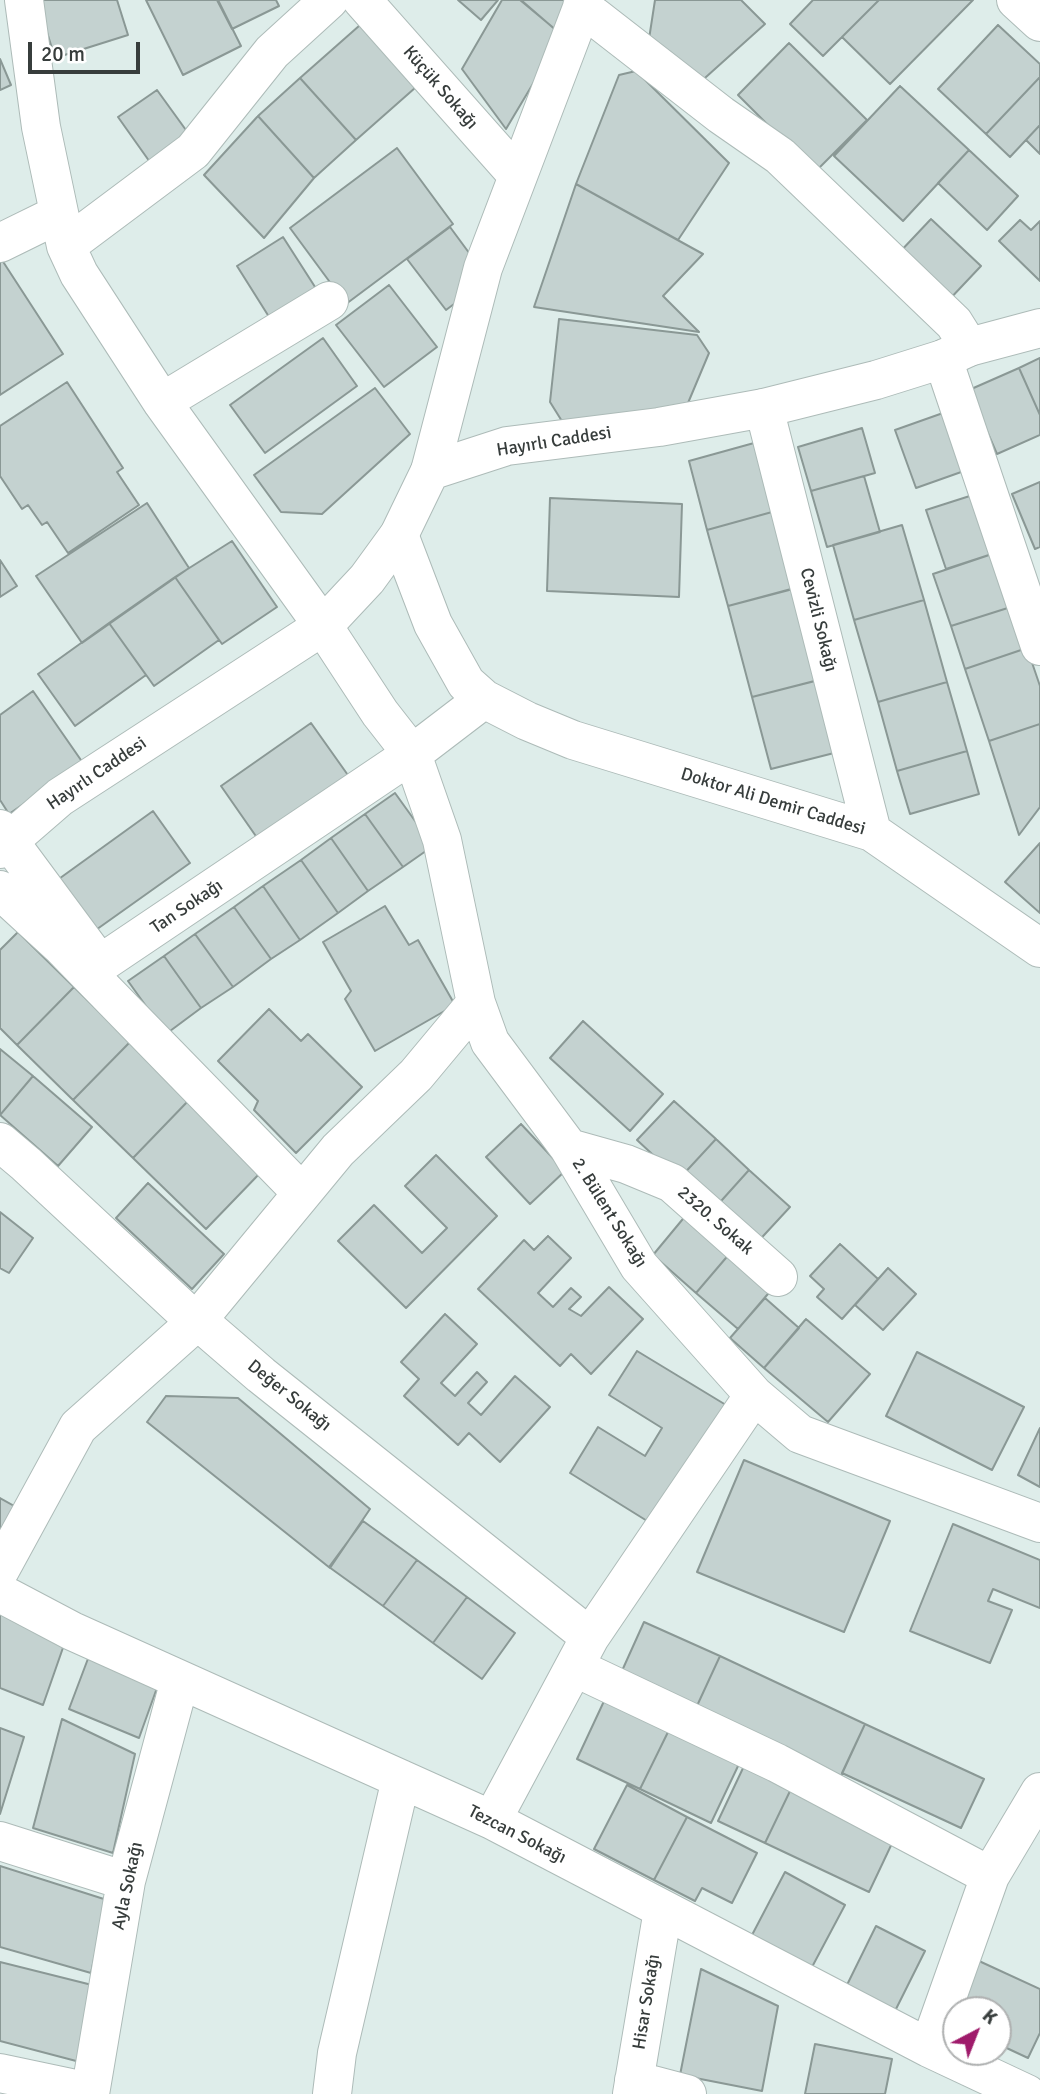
<!DOCTYPE html>
<html>
<head>
<meta charset="utf-8">
<style>
  body { margin:0 }
  #map { position:relative; width:1040px; height:2094px; overflow:hidden; background:#deedea; font-family:Signika,sans-serif }
  canvas { display:block }
  .north { position:absolute; left:942px; top:1996px; width:70px; height:70px; box-sizing:border-box; background:#fff; border:2px solid #afb1b1; border-radius:50%; rotate:42deg; font-size:19px; font-weight:700; line-height:28px; text-align:center; color:#373d3c }
  .north::after { content:''; display:block; margin:auto; width:24px; height:32px; background:#9f1b6b; clip-path:polygon(50% 0,100% 100%,50% 72%,0 100%) }
  .scale { position:absolute; left:28px; top:42px; width:112px; height:32px; box-sizing:border-box; border:4px solid #373d3c; border-top:0; padding-left:9px; font-size:21px; line-height:24px; white-space:nowrap; color:#373d3c; -webkit-text-stroke:5px #fff; paint-order:stroke }
</style>
</head>
<body>
<div id="map">
<canvas width="1040" height="2094"></canvas>
<div class="north">K</div>
<div class="scale">20 m</div>
</div>
<script>
const context = document.querySelector('canvas').getContext('2d');
context.lineJoin = 'round';
function fill(path, color) {
  context.fillStyle = color;
  context.fill(path, 'evenodd');
}
function poly(rows) {
  const path = new Path2D();
  for (const r of rows) {
    path.moveTo(r[0], r[1]);
    for (let i = 2; i < r.length; i += 2) path.lineTo(r[i], r[i + 1]);
  }
  return path;
}
function stroke(path, color, width, dash) {
  context.strokeStyle = color;
  context.lineWidth = width;
  context.lineCap = dash ? 'butt' : 'round';
  context.setLineDash(dash || []);
  context.stroke(path);
}
function label(font, color, halo, rows, align = 'center') {
  context.font = font + ' Signika,sans-serif';
  context.lineWidth = 7;
  context.setLineDash([]);
  context.textBaseline = 'middle';
  context.strokeStyle = halo;
  context.fillStyle = color;
  for (const [text, x, y, turn = 0] of rows) {
    context.save();
    context.translate(x, y);
    context.rotate((+turn || 0) * Math.PI / 180);
    context.textAlign = isNaN(turn) ? turn : align;
    if (halo) context.strokeText(text, 0, 0);
    context.fillText(text, 0, 0);
    context.restore();
  }
}
const building = poly([
  [37,0,117,0,128,35,55,58,37,0],
  [146,0,218,0,241,46,183,75,146,0],
  [217,0,276,0,279,6,232,29,217,0],
  [458,0,498,0,481,20,458,0],
  [502,0,520,0,562,35,506,129,462,69,502,0],
  [521,0,578,0,558,32,521,0],
  [655,0,741,0,765,24,696,86,647,52,655,0],
  [813,0,879,0,823,56,790,24,813,0],
  [879,0,973,0,890,84,842,37,879,0],
  [368,18,424,80,356,140,300,78,368,18],
  [998,25,1040,64,1040,77,986,134,938,89,998,25],
  [789,43,867,120,815,172,738,95,789,43],
  [0,59,11,85,0,90,0,59],
  [636,71,729,163,678,240,576,184,619,75,636,71],
  [1040,77,1040,125,1010,157,986,134,1040,77],
  [300,78,356,140,314,178,258,116,300,78],
  [900,86,969,150,903,221,834,156,900,86],
  [157,90,191,137,152,165,118,117,157,90],
  [258,116,314,178,264,238,204,175,258,116],
  [1040,125,1040,154,1026,140,1040,125],
  [397,148,453,224,346,304,290,228,397,148],
  [969,150,1018,196,987,230,938,183,969,150],
  [576,184,703,254,663,296,699,332,534,307,576,184],
  [931,219,981,266,947,302,897,255,931,219],
  [1020,220,1031,230,1040,221,1040,281,999,241,1020,220],
  [450,227,478,265,474,289,446,310,407,259,450,227],
  [283,237,317,290,271,320,237,266,283,237],
  [0,257,63,354,0,395,0,257],
  [389,285,437,347,384,387,336,325,389,285],
  [559,319,697,335,709,353,688,403,565,426,550,402,559,319],
  [323,338,357,386,265,453,230,405,323,338],
  [1040,358,1040,415,1019,368,1040,358],
  [1019,368,1040,415,1040,435,997,454,969,390,1019,368],
  [67,382,123,468,117,472,139,505,68,553,47,522,42,525,28,505,22,509,0,476,0,426,67,382],
  [375,388,410,434,322,514,281,512,254,475,375,388],
  [943,413,964,471,916,488,895,430,943,413],
  [862,428,875,473,811,491,798,447,862,428],
  [754,443,772,512,707,530,689,461,754,443],
  [864,476,880,532,827,547,811,491,864,476],
  [1040,482,1040,547,1035,549,1012,494,1040,482],
  [976,494,995,553,946,569,926,510,976,494],
  [550,498,682,504,679,597,547,591,550,498],
  [147,503,189,568,82,643,36,576,147,503],
  [772,512,793,589,728,606,707,530,772,512],
  [902,525,924,600,854,620,833,545,902,525],
  [232,541,277,607,222,644,175,577,232,541],
  [995,553,1014,606,951,626,933,574,995,553],
  [0,560,17,586,0,597,0,560],
  [175,577,219,640,154,686,109,623,175,577],
  [806,585,830,677,752,697,728,606,806,585],
  [924,600,947,682,878,702,854,620,924,600],
  [1014,606,1027,648,965,669,951,626,1014,606],
  [109,623,146,675,75,726,38,674,109,623],
  [1027,648,1040,686,1040,724,989,741,965,669,1027,648],
  [819,680,838,752,771,769,752,697,819,680],
  [947,682,967,751,897,771,878,702,947,682],
  [33,691,83,763,9,814,0,800,0,715,33,691],
  [311,723,350,778,260,842,221,786,311,723],
  [1040,724,1040,807,1019,835,989,741,1040,724],
  [967,751,979,794,910,814,897,771,967,751],
  [395,793,433,846,403,867,365,814,395,793],
  [153,811,190,863,93,932,56,881,153,811],
  [365,814,403,867,368,891,331,838,365,814],
  [331,838,368,891,338,913,301,860,331,838],
  [1040,843,1040,913,1005,882,1040,843],
  [301,860,338,913,300,940,263,886,301,860],
  [263,886,300,940,271,959,234,907,263,886],
  [385,906,409,945,418,940,455,1005,375,1051,345,999,351,991,323,942,385,906],
  [234,907,271,959,233,987,195,934,234,907],
  [18,932,74,987,17,1045,0,1028,0,950,18,932],
  [195,934,233,987,201,1008,164,956,195,934],
  [164,956,201,1008,166,1034,128,981,164,956],
  [74,987,130,1042,73,1100,17,1045,74,987],
  [269,1009,301,1041,308,1034,362,1087,296,1153,254,1110,258,1101,218,1061,269,1009],
  [583,1021,663,1094,630,1131,550,1058,583,1021],
  [130,1042,189,1100,133,1158,73,1100,130,1042],
  [0,1049,33,1076,0,1115,0,1049],
  [33,1076,92,1127,58,1166,0,1115,33,1076],
  [189,1100,262,1171,206,1229,133,1158,189,1100],
  [674,1101,716,1139,679,1179,637,1140,674,1101],
  [521,1124,565,1171,530,1204,486,1157,521,1124],
  [716,1139,749,1170,713,1210,679,1179,716,1139],
  [436,1155,497,1216,406,1308,338,1241,374,1205,422,1253,447,1228,405,1186,436,1155],
  [749,1170,790,1207,753,1247,713,1210,749,1170],
  [148,1183,224,1254,192,1289,116,1218,148,1183],
  [0,1212,33,1238,9,1273,0,1268,0,1212],
  [687,1214,731,1252,696,1293,653,1255,687,1214],
  [548,1236,571,1258,538,1293,553,1307,571,1288,581,1297,569,1309,581,1316,609,1287,643,1319,591,1374,571,1354,560,1366,478,1289,524,1240,534,1250,548,1236],
  [840,1244,878,1279,842,1319,817,1297,824,1289,810,1276,840,1244],
  [731,1252,773,1288,738,1329,696,1293,731,1252],
  [888,1268,916,1294,883,1330,855,1305,888,1268],
  [765,1298,799,1328,764,1368,730,1338,765,1298],
  [445,1314,477,1344,441,1383,455,1396,477,1372,487,1382,468,1403,481,1415,515,1376,550,1407,500,1462,469,1433,458,1445,404,1396,419,1379,401,1362,445,1314],
  [806,1319,870,1374,828,1422,764,1368,806,1319],
  [637,1351,726,1405,652,1524,570,1473,598,1427,645,1456,662,1428,609,1395,637,1351],
  [917,1352,1024,1407,992,1470,886,1416,917,1352],
  [166,1396,238,1398,370,1509,330,1568,147,1422,166,1396],
  [1040,1428,1040,1487,1018,1475,1040,1428],
  [744,1460,890,1521,844,1632,697,1572,744,1460],
  [0,1498,25,1512,0,1558,0,1498],
  [363,1521,417,1560,383,1606,329,1567,363,1521],
  [953,1524,1040,1560,1040,1608,993,1589,988,1601,1012,1610,990,1663,910,1631,953,1524],
  [417,1560,467,1597,433,1643,383,1606,417,1560],
  [467,1597,515,1633,482,1679,433,1643,467,1597],
  [0,1610,65,1642,43,1705,0,1688,0,1610],
  [644,1622,720,1656,696,1708,621,1673,644,1622],
  [89,1656,158,1685,139,1738,69,1709,89,1656],
  [720,1656,865,1724,841,1776,696,1708,720,1656],
  [605,1699,669,1730,640,1789,577,1759,605,1699],
  [62,1719,135,1754,113,1853,33,1828,62,1719],
  [865,1724,984,1779,961,1828,842,1773,865,1724],
  [0,1728,24,1737,0,1814,0,1728],
  [669,1730,739,1764,711,1823,640,1789,669,1730],
  [744,1766,791,1789,765,1843,718,1821,744,1766],
  [627,1785,687,1817,654,1880,594,1849,627,1785],
  [791,1789,895,1837,869,1892,765,1843,791,1789],
  [687,1817,757,1853,732,1903,702,1888,695,1901,654,1880,687,1817],
  [0,1866,107,1900,91,1973,0,1947,0,1866],
  [785,1872,845,1905,812,1967,752,1935,785,1872],
  [876,1926,925,1951,893,2015,844,1991,876,1926],
  [979,1961,1040,1989,1040,2033,1028,2058,998,2044,998,2010,956,2010,979,1961],
  [0,1962,96,1986,80,2062,0,2041,0,1962],
  [701,1969,778,2006,762,2091,680,2075,701,1969],
  [815,2044,892,2059,885,2094,805,2094,815,2044]
]);
fill(building, '#c4d2d0');
stroke(building, '#8a9895', 2);
const minor = poly([
  [24,0,41,127,66,246,79,274,162,402,323,626,380,713,412,754,442,840,476,1003,490,1042,569,1148,639,1266,754,1395,800,1434,1040,1523],
  [362,0,518,176],
  [1016,0,1040,22],
  [582,7,721,115,780,156,954,323,969,347],
  [0,243,59,214],
  [66,246,193,151,272,52,329,0],
  [943,359,1040,646],
  [162,402,329,301],
  [764,408,872,832],
  [430,471,483,268,585,0],
  [399,535,433,624,466,683,484,699,527,721,573,740,872,832,1040,948],
  [0,829,100,964,412,754,484,699],
  [0,890,61,946,302,1193],
  [0,1142,26,1164,196,1322,203,1325,261,1375,590,1637],
  [569,1148,626,1164,672,1183,778,1277],
  [0,1570,78,1427,196,1322,338,1150,416,1075,476,1003],
  [0,1593,72,1631,492,1820,929,2048,1027,2094],
  [574,1667,777,1763,990,1876],
  [492,1820,590,1637,754,1395],
  [0,1841,126,1881],
  [929,2048,990,1876,1040,1792],
  [0,2073,90,2092],
  [634,2080,687,2094],
  [90,2094,126,1881,180,1680],
  [332,2094,337,2053,401,1779],
  [632,2094,663,1910]
]);
const major = poly([
  [0,849,60,797,323,626,367,579,399,535,430,471,507,446,659,427,764,408,876,380,943,359,969,347,1040,328]
]);
stroke(minor, '#adbbb8', 40);
stroke(major, '#adbbb8', 40);
stroke(minor, '#fff', 38);
stroke(major, '#fff', 38);
label('18px', '#373d3c', '#fff', [
  ["Küçük Sokağı",440,88,49],
  ["Hayırlı Caddesi",554,442,-9],
  ["Cevizli Sokağı",818,620,76],
  ["Hayırlı Caddesi",97,774,-34],
  ["Doktor Ali Demir Caddesi",773,802,17],
  ["Tan Sokağı",187,907,-34],
  ["2. Bülent Sokağı",609,1213,58],
  ["2320. Sokak",715,1221,41],
  ["Değer Sokağı",289,1396,39],
  ["Tezcan Sokağı",517,1835,27],
  ["Ayla Sokağı",128,1886,-78],
  ["Hisar Sokağı",647,2002,-81]
]);
</script>
</body>
</html>
